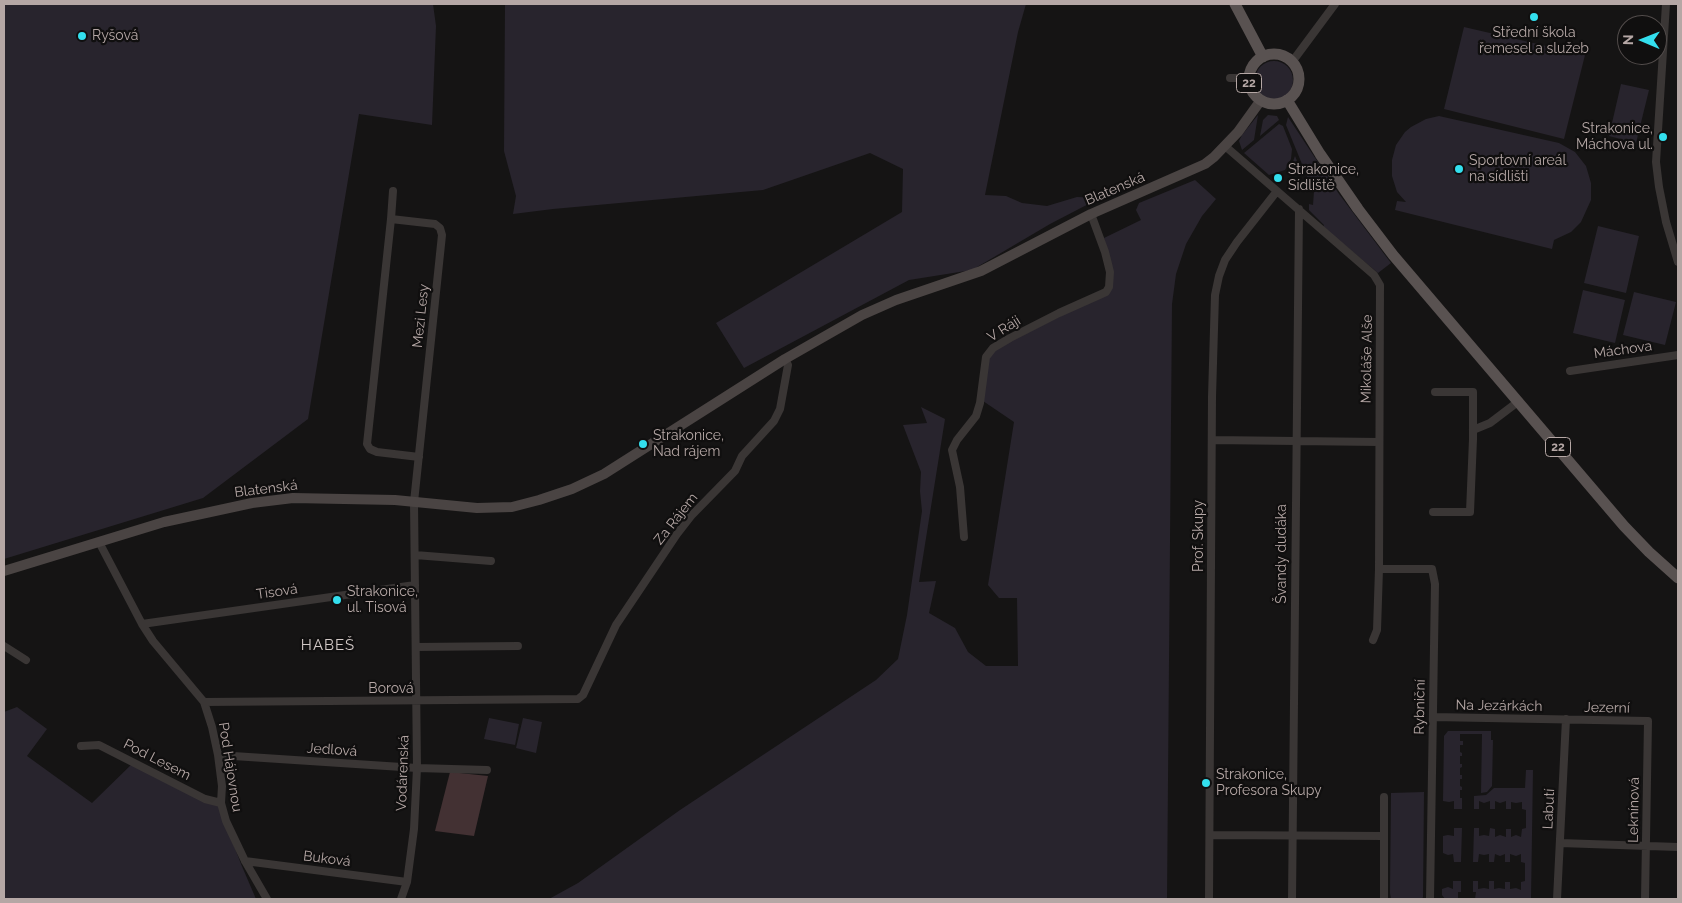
<!DOCTYPE html>
<html>
<head>
<meta charset="utf-8">
<style>
  body { margin:0 }
  #map { position:relative; width:1682px; height:903px; overflow:hidden; background:#151414; font-family:Raleway,sans-serif }
  canvas { display:block }
  .frame { position:absolute; inset:0; border:5px solid #b5a7a5; pointer-events:none }
  .north { position:absolute; left:1617px; top:15px; width:50px; height:50px; box-sizing:border-box; background:#100f0f; border:1px solid #524c4b; border-radius:50%; rotate:271deg; font-size:14px; font-weight:700; line-height:20px; text-align:center; color:#b5a7a5 }
  .north::after { content:''; display:block; margin:auto; width:18px; height:22px; background:#33dfee; clip-path:polygon(50% 0,100% 100%,50% 72%,0 100%) }
</style>
</head>
<body>
<div id="map">
<canvas width="1682" height="903"></canvas>
<div class="frame"></div>
<div class="north">N</div>
</div>
<script>
const context = document.querySelector('canvas').getContext('2d');
context.lineJoin = 'round';
function fill(path, color) {
  context.fillStyle = color;
  context.fill(path, 'evenodd');
}
function poly(rows) {
  const path = new Path2D();
  for (const r of rows) {
    if (r.length === 3) {
      path.moveTo(r[0] + r[2], r[1]);
      path.arc(r[0], r[1], r[2], 0, 2 * Math.PI);
      continue;
    }
    path.moveTo(r[0], r[1]);
    for (let i = 2; i < r.length; i += 2) path.lineTo(r[i], r[i + 1]);
  }
  return path;
}
function stroke(path, color, width, dash) {
  context.strokeStyle = color;
  context.lineWidth = width;
  context.lineCap = dash ? 'butt' : 'round';
  context.setLineDash(dash || []);
  context.stroke(path);
}
function label(font, color, halo, rows, align = 'center') {
  context.font = font + ' Raleway,sans-serif';
  context.lineWidth = 4.5;
  context.setLineDash([]);
  context.textBaseline = 'middle';
  context.strokeStyle = halo;
  context.fillStyle = color;
  for (const [text, x, y, turn = 0] of rows) {
    context.save();
    context.translate(x, y);
    context.rotate((+turn || 0) * Math.PI / 180);
    context.textAlign = isNaN(turn) ? turn : align;
    if (halo) context.strokeText(text, 0, 0);
    context.fillText(text, 0, 0);
    context.restore();
  }
}
fill(poly([
  [4,4,433,4,436,26,432,125,359,114,308,419,203,498,4,559],
  [505,4,1026,4,1018,32,985,195,1006,196,1022,203,1047,206,1077,197,1100,198,1050,224,972,270,909,280,744,368,716,323,902,212,903,169,870,153,763,190,553,209,513,214,516,196,504,151],
  [1464,27,1585,55,1564,139,1444,109],
  [1274,80,19],
  [1621,84,1649,90,1636,143,1609,136],
  [1258,115,1254,140,1242,150,1239,141,1242,135],
  [1268,115,1277,116,1279,120,1260,136,1263,120],
  [1439,116,1559,143,1575,152,1586,166,1591,183,1591,200,1581,222,1571,232,1554,240,1552,249,1395,210,1397,201,1406,202,1397,192,1392,176,1392,160,1396,145,1405,132,1411,127,1426,119],
  [1288,117,1339,194,1391,263,1378,273,1323,227,1324,225,1309,210,1309,204,1313,205,1314,191,1310,191,1309,181,1286,125],
  [1279,124,1283,126,1292,149,1291,159,1285,170,1269,175,1244,153],
  [1295,156,1302,173,1301,174,1289,172],
  [1195,180,1216,199,1202,216,1186,244,1176,274,1172,304,1167,899,549,899,578,883,680,810,876,680,898,659,907,615,922,511,920,491,921,472,903,425,927,423,921,407,945,419,919,582,936,581,929,613,955,628,968,652,986,666,1018,666,1017,598,999,598,988,585,1014,422,983,401,987,353,1100,296,1113,278,1104,238,1141,220,1136,210,1139,203],
  [1598,226,1639,236,1626,293,1584,283],
  [1583,290,1625,300,1615,343,1573,333],
  [1634,292,1676,302,1665,345,1623,335],
  [17,707,47,729,27,756,92,803,135,761,219,806,241,864,256,899,4,899,4,712],
  [489,718,519,724,515,745,484,739],
  [523,718,542,722,536,753,516,748],
  [1448,731,1491,731,1491,740,1493,740,1492,786,1487,792,1481,793,1482,734,1460,734,1460,741,1463,741,1463,745,1460,745,1460,752,1462,753,1462,756,1460,756,1460,764,1462,764,1462,767,1460,768,1460,775,1462,775,1462,779,1460,779,1460,786,1462,787,1462,790,1460,790,1460,798,1462,798,1462,809,1454,809,1454,801,1449,802,1443,801,1444,736],
  [1526,770,1533,770,1531,899,1475,899,1476,892,1473,892,1473,881,1478,881,1478,889,1484,888,1489,889,1489,881,1494,881,1494,889,1499,888,1505,889,1505,882,1510,882,1510,889,1516,888,1521,890,1521,882,1525,881,1525,863,1521,862,1521,854,1516,856,1510,854,1510,862,1505,862,1505,854,1500,856,1495,854,1494,862,1489,862,1489,854,1484,855,1479,854,1478,862,1473,862,1474,828,1479,828,1479,836,1484,835,1489,836,1490,828,1495,829,1495,837,1500,835,1506,837,1506,829,1511,829,1511,837,1516,835,1521,837,1522,829,1526,828,1526,810,1522,809,1522,802,1516,803,1511,802,1511,809,1506,809,1506,801,1500,803,1495,801,1495,809,1490,809,1490,801,1484,803,1479,801,1479,809,1474,809,1474,796,1486,795,1494,788,1525,788],
  [1424,792,1423,897,1422,899,1391,899,1390,893,1391,793],
  [1454,828,1462,828,1461,862,1454,862,1453,854,1448,855,1443,853,1443,836,1448,835,1454,836],
  [1453,881,1461,881,1461,892,1458,892,1458,899,1445,899,1442,895,1442,889,1448,887,1453,889]
]), '#28242d');
fill(poly([
  [450,772,488,776,474,836,435,831]
]), '#433133');
stroke(poly([
  [1666,4,1656,162,1659,187,1666,222,1678,262],
  [1292,62,1335,4],
  [1230,78,1249,78],
  [1225,146,1374,275,1380,285,1379,569,1377,630,1373,640],
  [391,219,393,191],
  [1570,371,1678,355],
  [1473,430,1490,423,1519,401],
  [1212,440,1379,442],
  [1433,512,1470,512,1473,439,1473,392,1435,392],
  [964,537,960,487,952,450,957,440,976,416,980,403,986,357,993,348,1010,338,1059,313,1106,292,1109,287,1110,272,1105,252,1091,214],
  [99,542,142,624,153,641,204,702,212,727,218,755,222,786,221,803,226,821,245,861,267,899],
  [415,555,491,561],
  [1379,569,1432,569,1435,584,1430,899],
  [142,624,415,585],
  [4,646,26,660],
  [416,647,518,646],
  [204,702,578,699,583,695,616,625,677,534,691,516,735,471,742,456,774,421,780,409,788,365,785,359],
  [1433,717,1648,721,1645,899],
  [81,746,99,745,205,799,221,803],
  [218,755,417,768,487,770],
  [1210,835,1384,836],
  [1560,843,1678,847],
  [245,861,407,882],
  [401,899,407,882,414,829,417,768,414,502,442,235,440,228,435,224,391,219,367,444,370,449,377,452,419,457],
  [1209,899,1212,397,1215,295,1219,276,1225,260,1237,242,1277,191],
  [1292,899,1299,209],
  [1384,899,1384,797],
  [1557,899,1566,719]
]), '#3a3635', 8);
stroke(poly([
  [4,571,164,522,252,503,293,498,395,500,477,508,512,507,539,500,572,489,604,474,785,359,862,315,896,300,981,271,1091,214,1205,164,1214,157,1238,132,1261,100]
]), '#4a4443', 10);
stroke(poly([
  [1235,4,1263,57],
  [1274,79,25],
  [1287,100,1320,154,1358,209,1393,255,1624,526,1649,552,1678,578]
]), '#595251', 11);
for (const [x, y, r, color] of [
  [1534,17,5,"#33dfee"],
  [82,36,5,"#33dfee"],
  [1663,137,5,"#33dfee"],
  [1459,169,5,"#33dfee"],
  [1278,178,5,"#33dfee"],
  [643,444,5,"#33dfee"],
  [337,600,5,"#33dfee"],
  [1206,783,5,"#33dfee"]
]) {
  const dot = new Path2D();
  dot.arc(x, y, r, 0, 2 * Math.PI);
  context.fillStyle = color;
  context.fill(dot);
  stroke(dot, '#100f0f', 2);
}
for (const [x, y, w] of [
  [1249,83,25],
  [1558,447,25]
]) {
  const box = new Path2D();
  box.roundRect(x - w / 2, y - 9.5, w, 19, 4);
  context.fillStyle = '#100f0f';
  context.fill(box);
  stroke(box, '#b5a7a5', 1);
}
label('bold 12px', '#b5a7a5', null, [
  ["22",1249,83],
  ["22",1558,447]
]);
label('14px', '#b5a7a5', '#100f0f', [
  ["Střední škola",1534,33,"center"],
  ["řemesel a služeb",1534,49,"center"],
  ["Ryšová",92,36],
  ["Strakonice,",1653,129,"right"],
  ["Máchova ul.",1653,145,"right"],
  ["Sportovní areál",1469,161],
  ["na sídlišti",1469,177],
  ["Strakonice,",1288,170],
  ["Sídliště",1288,186],
  ["Strakonice,",653,436],
  ["Nad rájem",653,452],
  ["Strakonice,",347,592],
  ["ul. Tisová",347,608],
  ["Strakonice,",1216,775],
  ["Profesora Skupy",1216,791]
], 'left');
label('14px', '#b5a7a5', '#100f0f', [
  ["Blatenská",1115,189,-23],
  ["Mezi Lesy",421,316,-84],
  ["V Ráji",1004,329,-32],
  ["Máchova",1623,350,-8],
  ["Mikoláše Alše",1367,359,-89],
  ["Blatenská",266,489,-7],
  ["Za Rájem",676,519,-52],
  ["Prof. Skupy",1199,536,-90],
  ["Švandy dudáka",1282,554,-90],
  ["Tisová",277,592,-8],
  ["Borová",391,689],
  ["Na Jezárkách",1499,706,1],
  ["Rybniční",1420,707,-89],
  ["Jezerní",1607,708,1],
  ["Jedlová",332,750,4],
  ["Pod Lesem",157,760,27],
  ["Pod Hájovnou",230,767,81],
  ["Vodárenská",403,773,-88],
  ["Labutí",1549,809,-87],
  ["Leknínová",1634,810,-89],
  ["Buková",327,859,7]
]);
context.letterSpacing = '1px';
label('15px', '#d1c8c6', '#100f0f', [
  ["HABEŠ",328,645]
]);
context.letterSpacing = '0px';
</script>
</body>
</html>
